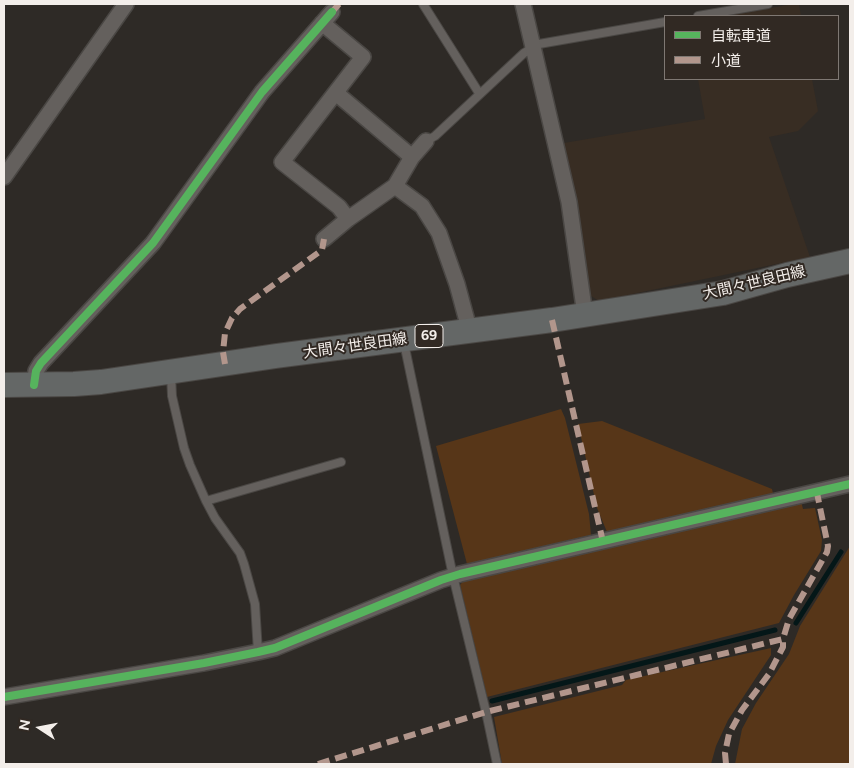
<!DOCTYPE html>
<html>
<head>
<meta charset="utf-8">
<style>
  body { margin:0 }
  #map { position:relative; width:854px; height:768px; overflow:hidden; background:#2e2a26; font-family:Figtree,"Noto Sans JP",sans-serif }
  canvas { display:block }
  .frame { position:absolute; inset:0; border:5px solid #f3eeea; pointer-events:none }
  .legend { position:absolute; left:664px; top:15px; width:175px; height:65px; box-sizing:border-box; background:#312923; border:1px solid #7f7873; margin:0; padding:6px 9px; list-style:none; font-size:15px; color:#f3eeea }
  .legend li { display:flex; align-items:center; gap:10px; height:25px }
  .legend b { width:25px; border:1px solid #7f7873 }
  .north { position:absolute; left:15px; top:703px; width:50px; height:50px; -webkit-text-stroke:4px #312923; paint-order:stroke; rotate:281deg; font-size:14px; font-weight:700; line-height:20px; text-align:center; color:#f3eeea }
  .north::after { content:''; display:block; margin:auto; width:18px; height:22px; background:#f3eeea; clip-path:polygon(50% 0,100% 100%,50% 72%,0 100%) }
</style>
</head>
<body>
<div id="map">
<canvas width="854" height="768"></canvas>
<div class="frame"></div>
<ul class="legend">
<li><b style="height:6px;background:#56b35d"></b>自転車道</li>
<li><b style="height:6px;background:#b2968c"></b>小道</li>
</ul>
<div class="north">N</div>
</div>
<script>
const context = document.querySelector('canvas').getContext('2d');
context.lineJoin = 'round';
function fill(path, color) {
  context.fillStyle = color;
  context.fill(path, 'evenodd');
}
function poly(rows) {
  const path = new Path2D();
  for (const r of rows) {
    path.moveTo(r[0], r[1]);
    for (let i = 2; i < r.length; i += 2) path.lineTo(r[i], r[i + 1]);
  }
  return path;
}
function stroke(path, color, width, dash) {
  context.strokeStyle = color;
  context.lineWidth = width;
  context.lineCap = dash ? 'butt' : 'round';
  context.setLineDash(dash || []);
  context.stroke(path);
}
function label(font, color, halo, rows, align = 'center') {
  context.font = font + ' Figtree,"Noto Sans JP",sans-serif';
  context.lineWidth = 4;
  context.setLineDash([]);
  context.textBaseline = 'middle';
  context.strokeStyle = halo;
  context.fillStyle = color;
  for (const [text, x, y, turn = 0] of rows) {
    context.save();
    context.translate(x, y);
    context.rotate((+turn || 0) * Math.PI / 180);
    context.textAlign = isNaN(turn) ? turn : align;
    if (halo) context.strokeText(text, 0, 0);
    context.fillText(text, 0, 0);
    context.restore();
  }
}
fill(poly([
  [793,4,799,4,801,16,725,16],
  [698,79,812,79,818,111,798,131,769,137,810,257,599,301,588,294,558,144,705,119]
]), '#382d23');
fill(poly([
  [561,409,565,418,589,514,591,535,467,564,436,446],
  [602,421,772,489,774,498,607,532,597,508,578,424],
  [801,501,803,509,815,508,822,540,821,551,794,595,779,623,487,697,460,585,464,580],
  [850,546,850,764,735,764,742,729,756,703,789,654,800,626],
  [771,648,771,655,728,720,716,746,711,764,502,764,494,717,622,685,626,680]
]), '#573618');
stroke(poly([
  [796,623,841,552],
  [492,701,775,630]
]), '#041718', 5);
const service = poly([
  [423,4,479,93],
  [698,16,768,4],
  [426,141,435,136,524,53,539,44,665,22],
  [404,343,453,576,486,712,497,764],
  [171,374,172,396,184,448,190,465,206,501,215,518,240,553,244,564,255,604,258,652],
  [206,501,341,462]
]);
const minor = poly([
  [523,4,569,202,585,315],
  [322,23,363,57,282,162,339,207,348,219],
  [336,93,412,157],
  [4,177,126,4],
  [395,186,422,206,439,233,457,284,470,332],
  [324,239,348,219,395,186,412,157,426,141],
  [34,385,36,371,41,363,153,243,262,92,332,12],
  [4,697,204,663,258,652,275,648,441,580,460,574,850,484]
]);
const primary = poly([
  [4,385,74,384,101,382,276,356,552,320,723,293,787,275,850,261]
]);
stroke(service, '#4a4744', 10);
stroke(minor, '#4a4744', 18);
stroke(primary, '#4a4744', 26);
stroke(service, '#64605d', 8);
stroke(minor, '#64605d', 15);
stroke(primary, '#646766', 24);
stroke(poly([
  [332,12,339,4],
  [552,320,603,542],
  [225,364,223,352,225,333,232,318,240,309,322,250,324,239],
  [318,764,486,712,783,639,789,619,827,552,828,546,817,493],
  [726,764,725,753,729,734,742,710,769,674,783,647,783,639]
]), '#b2968c', 6, [12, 6]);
stroke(poly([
  [34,385,36,371,41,363,153,243,262,92,332,12],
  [4,697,204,663,258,652,275,648,441,580,460,574,850,484]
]), '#56b35d', 8);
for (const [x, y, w] of [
  [429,336,28]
]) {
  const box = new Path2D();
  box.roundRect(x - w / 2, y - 11.5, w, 23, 4);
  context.fillStyle = '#312923';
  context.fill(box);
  stroke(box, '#f3eeea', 1);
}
label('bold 14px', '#f3eeea', null, [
  ["69",429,336]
]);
label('15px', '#f3eeea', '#312923', [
  ["大間々世良田線",754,283,-13],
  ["大間々世良田線",355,346,-8]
]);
</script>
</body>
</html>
